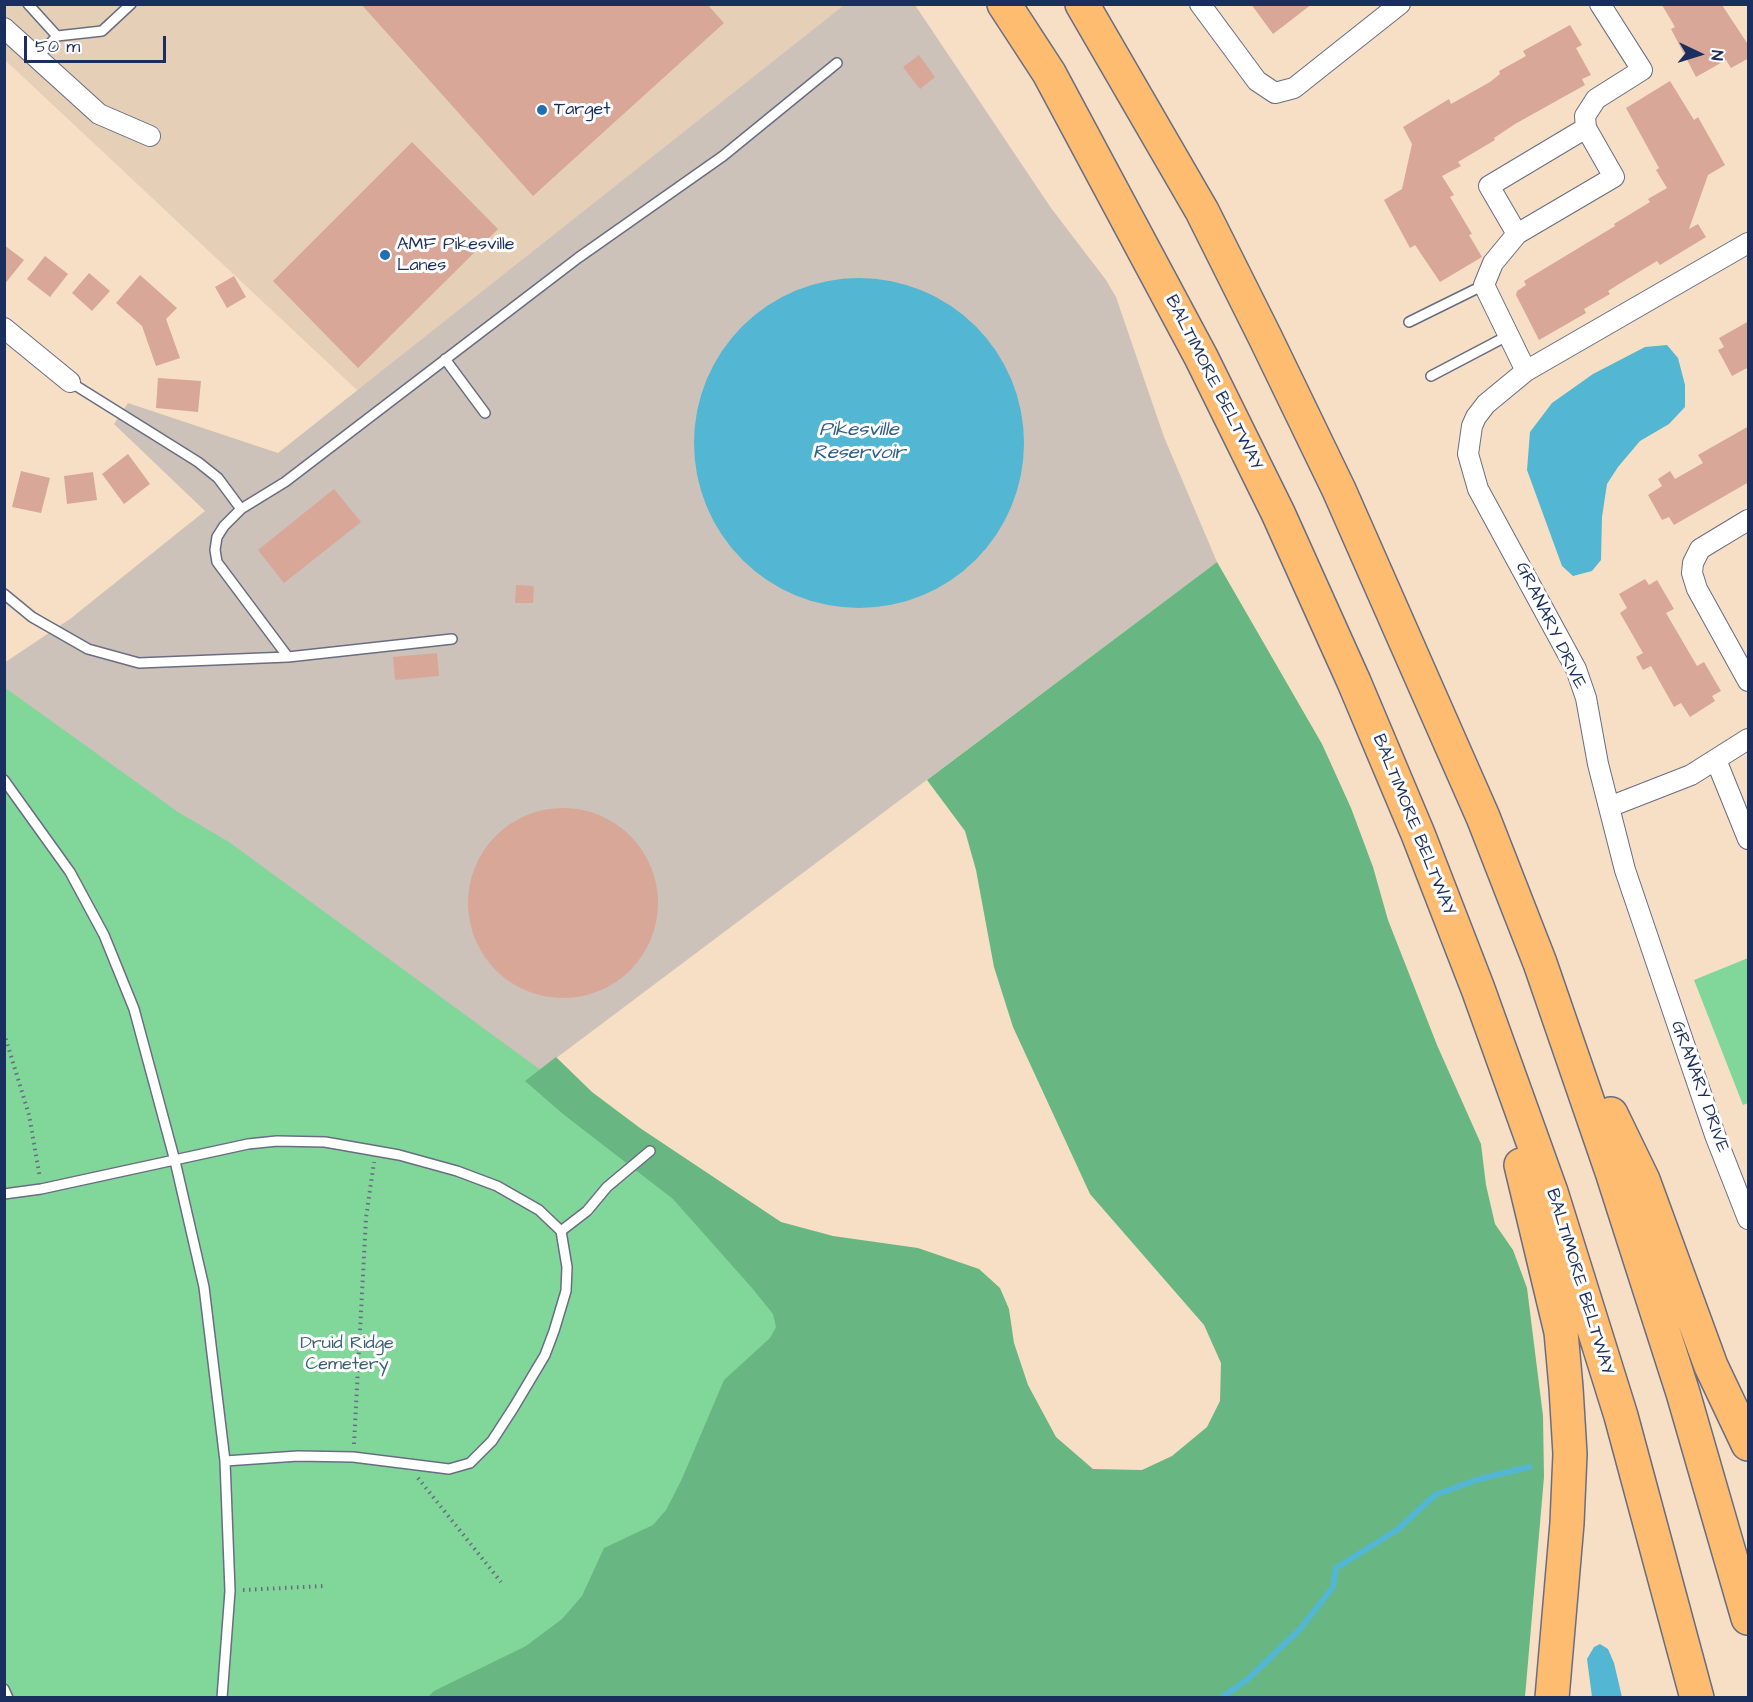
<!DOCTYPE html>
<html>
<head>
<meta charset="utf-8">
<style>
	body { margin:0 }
	#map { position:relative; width:1753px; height:1702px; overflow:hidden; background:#f6dfc5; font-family:"Architects Daughter",sans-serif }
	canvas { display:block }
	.frame { position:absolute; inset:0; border:6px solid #1b2f5e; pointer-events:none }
	.north { position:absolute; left:1669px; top:24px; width:60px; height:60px; -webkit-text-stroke:4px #fff; paint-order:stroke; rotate:94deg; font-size:16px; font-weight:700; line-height:24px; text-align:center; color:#1b2f5e }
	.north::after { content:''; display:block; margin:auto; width:21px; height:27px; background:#1b2f5e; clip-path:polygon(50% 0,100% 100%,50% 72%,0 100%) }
	.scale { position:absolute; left:24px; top:36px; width:142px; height:27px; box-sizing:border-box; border:3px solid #1b2f5e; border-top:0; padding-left:8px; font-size:18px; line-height:21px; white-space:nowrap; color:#1b2f5e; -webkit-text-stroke:4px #fff; paint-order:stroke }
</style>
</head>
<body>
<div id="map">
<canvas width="1753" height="1702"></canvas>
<div class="frame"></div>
<div class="north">N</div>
<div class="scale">50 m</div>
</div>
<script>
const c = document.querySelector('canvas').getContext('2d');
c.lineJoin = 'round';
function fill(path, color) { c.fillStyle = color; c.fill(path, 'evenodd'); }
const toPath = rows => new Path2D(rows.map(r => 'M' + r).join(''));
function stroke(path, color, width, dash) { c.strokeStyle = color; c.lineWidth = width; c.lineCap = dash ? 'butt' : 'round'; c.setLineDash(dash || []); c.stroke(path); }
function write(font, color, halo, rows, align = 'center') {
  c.font = font + ' "Architects Daughter",sans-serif'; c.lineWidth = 6; c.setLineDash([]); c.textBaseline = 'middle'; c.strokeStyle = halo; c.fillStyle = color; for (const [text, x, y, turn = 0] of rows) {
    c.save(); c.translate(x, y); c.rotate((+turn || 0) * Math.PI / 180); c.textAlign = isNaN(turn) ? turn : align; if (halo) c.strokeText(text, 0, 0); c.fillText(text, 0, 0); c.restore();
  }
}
fill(toPath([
	[4,5,844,5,358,391,5,60]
]), '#e6cfb7');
fill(toPath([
	[844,5,915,5,1051,208,1106,280,1116,297,1164,437,1217,562,515,1089,5,702,4,663,70,619,205,511,114,424,128,403,278,453]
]), '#ccc2b9');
fill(toPath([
	[4,687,178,812,229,842,650,1150,808,1329,701,1499,492,1697,5,1697],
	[1748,958,1748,1103,1743,1105,1694,980]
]), '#81d69a');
fill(toPath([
	[1217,562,1322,744,1351,808,1373,867,1388,920,1437,1045,1481,1144,1486,1185,1495,1224,1513,1250,1527,1288,1543,1416,1544,1477,1525,1697,427,1698,434,1691,526,1646,562,1619,582,1596,604,1548,653,1525,666,1510,681,1481,724,1380,770,1338,776,1327,773,1314,752,1288,673,1199,563,1114,525,1081,556,1057,592,1092,640,1128,781,1222,833,1236,918,1248,979,1269,1000,1288,1009,1309,1014,1343,1028,1385,1056,1437,1093,1469,1142,1470,1172,1456,1207,1427,1220,1401,1221,1363,1204,1325,1090,1194,1013,1027,994,967,976,870,965,831,927,780]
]), '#68b782');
fill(toPath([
	'694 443a165 165 0 1 1 330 0a165 165 0 1 1-330 0Z',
	[1667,345,1678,358,1685,385,1685,407,1669,424,1640,441,1618,467,1607,484,1602,517,1601,560,1592,571,1573,576,1562,566,1527,470,1530,432,1552,403,1593,374,1645,347],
	[1600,1644,1608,1649,1614,1663,1622,1697,1592,1697,1587,1659,1594,1647]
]), '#53b6d2');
stroke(toPath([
	[1221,1698,1248,1679,1300,1629,1333,1587,1336,1568,1397,1530,1435,1495,1476,1480,1529,1467]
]), '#53b6d2', 6);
fill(toPath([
	[361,4,707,4,724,23,533,196],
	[1251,4,1312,4,1273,34],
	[1662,5,1722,5,1749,46,1749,58,1731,68,1726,60,1696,77,1671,29,1675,27],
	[1570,25,1582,45,1576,48,1591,75,1582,79,1585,85,1515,124,1494,138,1495,140,1458,162,1461,166,1442,176,1454,195,1450,197,1472,234,1469,235,1482,257,1440,282,1415,245,1410,248,1384,200,1402,189,1412,144,1403,127,1449,99,1451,104,1490,82,1500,74,1499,71,1526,56,1523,51],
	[919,55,935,77,920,89,903,67],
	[1670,81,1694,120,1698,117,1725,165,1708,175,1689,229,1698,224,1706,237,1660,265,1657,261,1619,284,1608,291,1610,294,1584,309,1586,313,1539,340,1516,295,1517,291,1526,285,1524,281,1615,226,1614,224,1650,202,1648,199,1667,188,1656,170,1659,168,1626,108],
	[412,142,498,229,358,368,273,281],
	[4,245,24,260,4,285],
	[45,256,68,274,50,297,27,279],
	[89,273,110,291,92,311,72,293],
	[140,275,177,308,166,319,180,358,156,366,142,326,116,303],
	[234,276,246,297,227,308,215,287],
	[1749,321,1749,367,1732,376,1718,350,1724,347,1719,338],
	[158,378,201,381,198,412,156,408],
	[1749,426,1749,482,1674,525,1669,517,1662,520,1648,495,1662,486,1658,479,1670,471,1675,479,1703,463,1698,455],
	[128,454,150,484,124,504,102,474],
	[21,471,50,478,41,513,12,507],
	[93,472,97,500,67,504,64,476],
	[334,489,361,522,284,583,258,550],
	[1645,579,1649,585,1657,580,1674,609,1666,613,1697,666,1704,662,1721,691,1712,696,1715,701,1690,717,1681,703,1674,707,1651,666,1643,670,1636,657,1643,653,1620,613,1627,608,1619,594],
	[516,585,534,586,533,603,515,603],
	[437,653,439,676,395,680,393,657],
	'468 903a95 95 0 1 1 190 0a95 95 0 1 1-190 0Z'
]), '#d8a797');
const service = toPath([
	[28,4,57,36,102,31,131,4],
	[37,58,57,36],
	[1409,322,1484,285],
	[445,359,485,413],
	[1431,376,1509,335],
	[70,382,198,462,218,478,241,509,224,526,217,537,215,550,217,562,288,657],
	[241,509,285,482,578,258,723,156,837,63],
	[4,594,32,617,88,649,139,663,288,657,452,639],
	[4,780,70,872,104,935,134,1009,175,1161,204,1287,225,1461,230,1591,222,1698],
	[4,1194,41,1189,248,1144,277,1141,325,1142,399,1155,457,1171,497,1186,539,1210,561,1231,567,1267,566,1291,554,1331,545,1355,514,1407,492,1441,470,1463,449,1469,353,1457,298,1456,225,1461],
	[561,1231,587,1211,607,1187,650,1151],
	[4,1689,8,1698]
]);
const minor = toPath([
	[1200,4,1257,81,1275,93,1294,88,1400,4],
	[4,28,99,114,150,136],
	[1586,128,1585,116,1596,99,1642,70,1600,4],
	[1517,234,1614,177,1586,128,1489,186,1517,234,1493,263,1484,285,1526,371],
	[1748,243,1526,371,1486,404,1476,417,1472,426,1468,454,1478,489,1576,669,1586,698,1598,764,1625,870,1715,1135,1748,1219],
	[4,328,70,382],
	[1748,520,1700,549,1693,563,1692,573,1697,589,1748,681],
	[1716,760,1748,839],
	[1609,807,1691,775,1748,739]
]);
const motorway = toPath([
	[1004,4,1049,73,1201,357,1278,513,1354,682,1418,834,1478,989,1551,1192,1621,1416,1697,1698],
	[1082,4,1202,211,1265,337,1339,490,1483,817,1540,963,1612,1172,1683,1393,1748,1618],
	[1611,1114,1643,1180,1711,1366,1748,1444],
	[1521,1165,1561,1332,1566,1388,1570,1454,1567,1523,1552,1698]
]);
stroke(service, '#686d82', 12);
stroke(minor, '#686d82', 22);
stroke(motorway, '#686d82', 36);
stroke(toPath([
	[4,1033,29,1115,40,1178],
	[354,1444,366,1218,374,1162],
	[418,1478,501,1582],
	[243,1590,324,1586]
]), '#686d82', 4, [1.5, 4.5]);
stroke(service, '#fff', 9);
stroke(minor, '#fff', 20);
stroke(motorway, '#fdbc70', 33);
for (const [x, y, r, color] of [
	[542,110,6,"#1f6fb2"],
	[385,255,6,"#1f6fb2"]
]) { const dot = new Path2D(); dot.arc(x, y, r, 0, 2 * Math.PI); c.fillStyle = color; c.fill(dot); stroke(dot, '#fff', 2); }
write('18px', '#1b2f5e', '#fff', [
	["Target",554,110],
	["AMF Pikesville",397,245],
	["Lanes",397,266]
], 'left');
write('18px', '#1b2f5e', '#fff', [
	["BALTIMORE BELTWAY",1213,383,63],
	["GRANARY DRIVE",1550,626,64],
	["BALTIMORE BELTWAY",1413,825,68],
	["GRANARY DRIVE",1699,1087,70],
	["BALTIMORE BELTWAY",1579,1282,73]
]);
write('18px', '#3a6170', '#fff', [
	["Druid Ridge",347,1344],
	["Cemetery",347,1365]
]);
write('italic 20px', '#2f5e87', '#fff', [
	["Pikesville",859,431],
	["Reservoir",859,454]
]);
</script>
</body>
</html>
